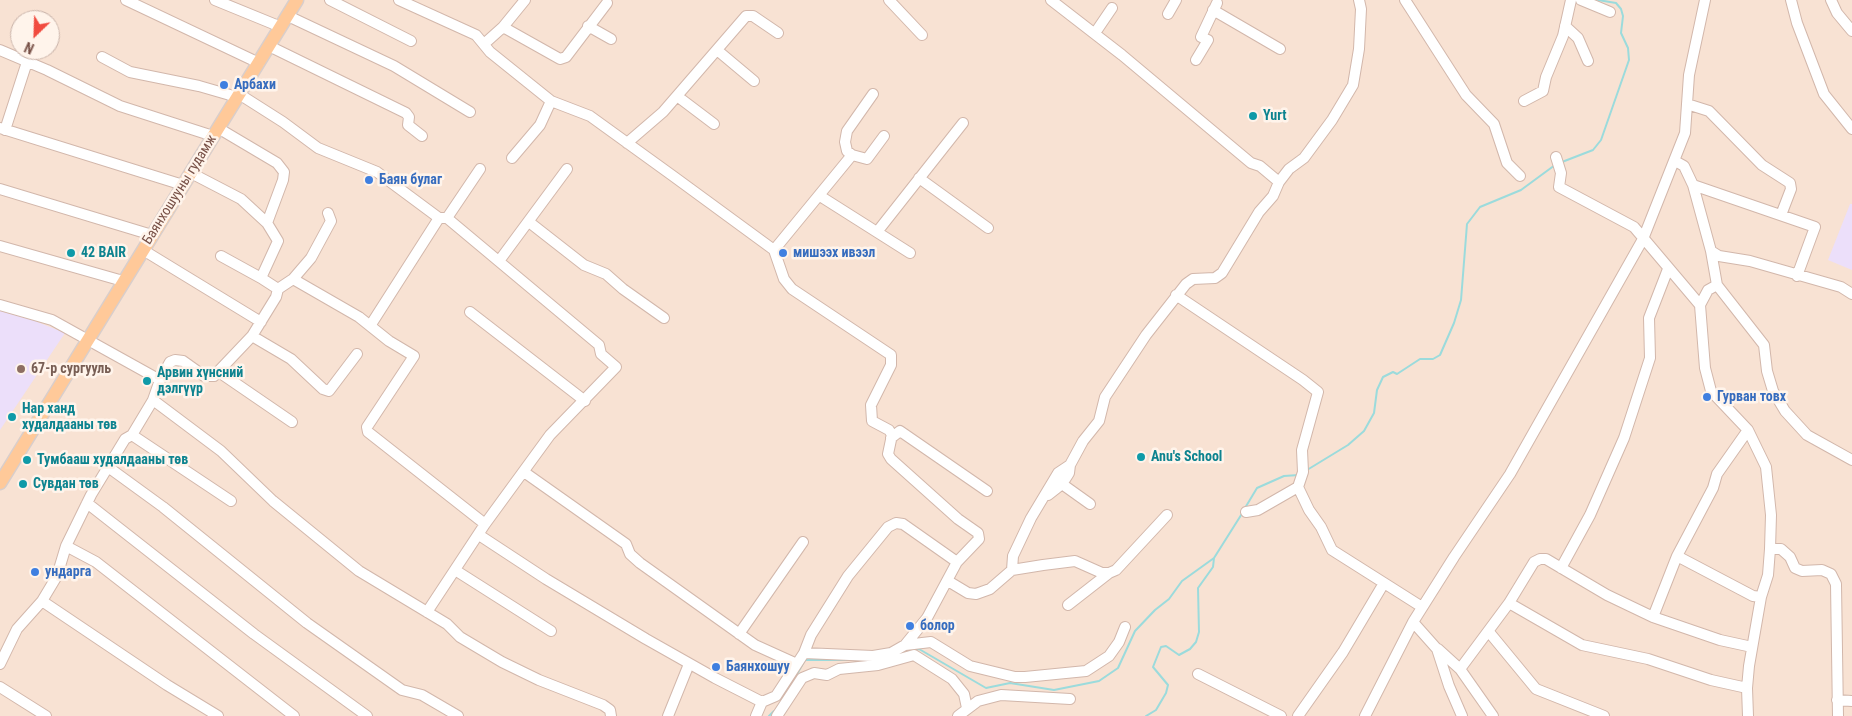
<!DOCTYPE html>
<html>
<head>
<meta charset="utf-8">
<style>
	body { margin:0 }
	#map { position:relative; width:1852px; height:716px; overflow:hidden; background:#feefe3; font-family:"Roboto Condensed",sans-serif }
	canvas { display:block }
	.north { position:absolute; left:10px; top:10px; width:50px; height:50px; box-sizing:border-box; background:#fff4eb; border:1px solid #c9b3a9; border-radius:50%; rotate:204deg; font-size:14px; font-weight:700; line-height:20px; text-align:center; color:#785147 }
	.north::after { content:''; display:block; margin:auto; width:18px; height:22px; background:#f14b3f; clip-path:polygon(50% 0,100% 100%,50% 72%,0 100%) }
</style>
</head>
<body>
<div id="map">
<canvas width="1852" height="716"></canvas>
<div class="north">N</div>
</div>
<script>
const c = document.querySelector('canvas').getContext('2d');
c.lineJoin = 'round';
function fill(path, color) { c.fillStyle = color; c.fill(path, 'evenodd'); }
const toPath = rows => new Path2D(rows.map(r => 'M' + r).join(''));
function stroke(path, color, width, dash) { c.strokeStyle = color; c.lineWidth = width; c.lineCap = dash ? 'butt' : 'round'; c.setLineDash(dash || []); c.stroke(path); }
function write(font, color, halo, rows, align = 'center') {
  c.font = font + ' "Roboto Condensed",sans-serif'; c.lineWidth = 5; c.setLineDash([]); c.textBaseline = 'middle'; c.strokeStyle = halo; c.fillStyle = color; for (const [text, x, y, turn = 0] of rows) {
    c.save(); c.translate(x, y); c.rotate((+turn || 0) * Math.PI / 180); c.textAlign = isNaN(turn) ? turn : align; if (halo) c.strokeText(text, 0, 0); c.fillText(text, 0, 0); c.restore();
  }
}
fill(toPath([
	[0,0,1852,0,1852,716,0,716],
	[20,20,50,20,50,50,20,50]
]), '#f8e2d3');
fill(toPath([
	[1850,204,1852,204,1852,270,1828,260],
	[0,311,30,319,65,333,0,430]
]), '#ecdffa');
stroke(toPath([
	[1562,162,1593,150,1601,140,1629,60,1628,48,1621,33,1623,16,1621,9,1616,3,1598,0],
	[1307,470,1348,445,1364,431,1374,413,1377,390,1383,377,1393,372,1397,374,1420,359,1433,359,1440,355,1454,323,1461,300,1467,224,1480,207,1521,190,1555,165],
	[1245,508,1257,488,1284,476,1299,475],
	[905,650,919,649,986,688,1010,683,1054,690,1099,681,1118,668,1135,631,1155,610,1169,599,1182,581,1214,558,1243,512],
	[784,697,805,660,855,660],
	[769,716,774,711],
	[1146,716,1156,710,1166,693,1168,685,1153,667,1161,647,1166,646,1179,655,1190,649,1196,642,1199,632,1198,588,1213,567,1214,558]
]), '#9bdbdc', 2);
const minor = toPath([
	[126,0,259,63],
	[215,0,281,27],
	[330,0,411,41],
	[399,0,476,35,490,52,551,101,590,116,673,176,774,250,784,279,792,289,891,355,891,365,871,405,872,421,889,430,892,435,888,454,891,459,958,519,978,533,979,539,957,562,927,618,905,645,891,653,873,656,804,653],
	[889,0,922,35],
	[1405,0,1466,95,1494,124,1507,163,1520,176],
	[1581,0,1610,12],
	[1791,0,1797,23,1824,94,1852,129],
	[1831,0,1837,13,1852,31],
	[1213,10,1280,49],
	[1168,14,1176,0],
	[288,16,394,66,470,112],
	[588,26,611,39],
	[1565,26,1578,38,1588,61],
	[503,27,560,59,566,57,607,3],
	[1095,33,1112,8],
	[484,44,503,27,525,0],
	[269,46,406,113,409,117,408,125,422,136],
	[0,50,47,70,120,106,213,136],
	[717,50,754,81],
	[102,57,130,72,199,86,237,97],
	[1196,60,1208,40,1201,37,1217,3],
	[239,94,283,122,318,148,377,172,439,218,447,218,599,345,601,354,616,367,550,435,485,524,427,612],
	[677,96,714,124],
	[1524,101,1543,91,1546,77,1563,36,1571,0],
	[1687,104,1709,111,1762,165,1790,183,1791,189,1781,215],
	[0,128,183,185],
	[5,130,27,62],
	[627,143,663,112,746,16,753,16,778,33],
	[852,155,867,159,884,136],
	[1556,157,1561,173,1559,187,1634,227,1700,305,1705,368,1711,391,1748,430,1766,467,1771,515,1770,549,1768,575,1761,597,1749,666,1747,688,1748,716],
	[512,158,540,125,551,101],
	[1675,161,1684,166,1693,185,1711,251,1719,256,1750,261,1841,287,1852,294],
	[191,173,241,199,267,223],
	[919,178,988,228],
	[1279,182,1289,169,1304,158,1332,120,1353,85,1359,49,1361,9,1359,0],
	[1693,185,1815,227,1797,276],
	[0,189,152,235],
	[820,196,910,253],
	[447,218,480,169],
	[529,222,584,265,606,274,623,289,664,318],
	[877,232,963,123],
	[0,246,123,281],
	[143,250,261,322],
	[774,250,852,155,847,151,845,142,847,131,873,94],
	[221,256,261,278],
	[499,261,567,169],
	[293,279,359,317,389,341,414,356,367,427,368,432,485,524],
	[1717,285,1764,345,1767,371,1773,391,1785,411,1807,435,1852,460],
	[278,289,293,279,311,258,331,221,328,213],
	[1176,295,1303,380,1318,392,1302,450,1303,472,1298,487,1309,510,1321,527,1332,550,1422,607],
	[0,305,52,320,160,380,153,400,132,435,125,439,91,495,66,546,57,576,42,601,17,629,0,664],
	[1700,305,1708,290,1717,285,1711,251],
	[470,312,585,401],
	[370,326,439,218],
	[252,336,291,359,323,389,329,391,357,354],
	[219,372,292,422],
	[160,380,170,362,175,360,183,361,204,376,214,376,252,336,276,297,278,289,261,278,278,241,267,223,283,180,284,172,277,163,218,128],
	[153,400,221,451,273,501,359,571,447,624,460,637,502,662,539,680,603,705,610,710,611,716],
	[132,435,231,501],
	[891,438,900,431,987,491],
	[108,467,163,507,307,623,402,690,422,695,458,716],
	[524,472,626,544,630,554,640,563,755,645,797,664],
	[1062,484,1090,504],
	[1048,495,1062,484,1069,473,1070,465],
	[87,503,254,634,367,716],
	[1246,512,1258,510,1298,487],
	[479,535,546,579,646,639,715,678,762,702,776,696,804,653,811,635,848,576,888,527,896,523,903,524,957,562],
	[66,546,96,562,294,716],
	[1770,549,1781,549,1790,557,1795,568,1802,571,1822,570,1831,574,1836,584,1838,716],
	[1677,556,1753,596,1761,597],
	[1561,568,1590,515,1624,438,1650,358,1649,318,1668,269],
	[455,570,551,631],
	[1012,570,1013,556,1031,518,1058,473,1070,465,1083,441,1099,421,1105,397,1146,335,1186,284,1193,279,1215,278,1222,273,1259,212,1273,196,1279,182,1260,166,1251,163,1122,55,1051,0],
	[948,581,968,593,976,594,990,589,1012,570,1043,565,1075,561,1102,573,1109,573,1116,570,1167,515],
	[42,601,167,685,218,716],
	[1509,603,1582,645,1648,659,1711,680,1747,688],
	[1068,605,1109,573],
	[1653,617,1677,556,1713,488,1717,474,1748,430],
	[1413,622,1437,649,1449,686,1462,716],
	[1489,632,1536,689,1604,716],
	[739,634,803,542],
	[905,645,931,642,970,666,1015,677,1025,677,1086,671,1109,656,1119,642,1125,627],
	[1438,649,1460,669,1493,716],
	[1460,669,1509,603,1534,562,1540,559,1546,559,1607,595,1653,617,1720,640,1752,647],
	[1198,674,1281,716],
	[0,687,46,716],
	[1837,700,1852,701],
	[668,716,689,664],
	[756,716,762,702],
	[777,716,802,678,814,673,827,675,839,669,878,665,914,655,952,679,964,694,967,708],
	[958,716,978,701,1001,695,1070,699],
	[1298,716,1343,652,1384,583],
	[1365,716,1413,622,1454,557,1510,474,1643,239,1685,133,1689,75,1705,0]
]);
const major = toPath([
	[0,483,297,0]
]);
stroke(minor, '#d2b7ab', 12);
stroke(major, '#d9cecb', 15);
stroke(minor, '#fff', 10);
stroke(major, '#ffc999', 12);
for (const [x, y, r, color] of [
	[224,85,5,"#3f7fe0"],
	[1253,116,5,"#0f9aa8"],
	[369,180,5,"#3f7fe0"],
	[71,253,5,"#0f9aa8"],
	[783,253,5,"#3f7fe0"],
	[21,369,5,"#8d6e63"],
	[147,381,5,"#0f9aa8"],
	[1707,397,5,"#3f7fe0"],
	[12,417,5,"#0f9aa8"],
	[1141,457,5,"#0f9aa8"],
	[27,460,5,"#0f9aa8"],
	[23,484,5,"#0f9aa8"],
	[35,572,5,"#3f7fe0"],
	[910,626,5,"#3f7fe0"],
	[716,667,5,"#3f7fe0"]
]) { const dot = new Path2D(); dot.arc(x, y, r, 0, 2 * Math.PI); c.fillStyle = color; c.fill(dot); stroke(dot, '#fff4eb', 2); }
write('bold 14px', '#366cbe', '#fff4eb', [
	["Арбахи",234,85],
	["Баян булаг",379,180],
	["мишээх ивээл",793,253],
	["Гурван товх",1717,397],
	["ундарга",45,572],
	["болор",920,626],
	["Баянхошуу",726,667]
], 'left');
write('bold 14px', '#0d838f', '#fff4eb', [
	["Yurt",1263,116],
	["42 BAIR",81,253],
	["Арвин хүнсний",157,373],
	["дэлгүүр",157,389],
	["Нар ханд",22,409],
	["худалдааны төв",22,425],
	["Anu's School",1151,457],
	["Тумбааш худалдааны төв",37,460],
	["Сувдан төв",33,484]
], 'left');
write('14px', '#785147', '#fff4eb', [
	["Баянхошууны гудамж",180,190,-58]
]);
write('bold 14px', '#785e54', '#fff4eb', [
	["67-р сургууль",31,369]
], 'left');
</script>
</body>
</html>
